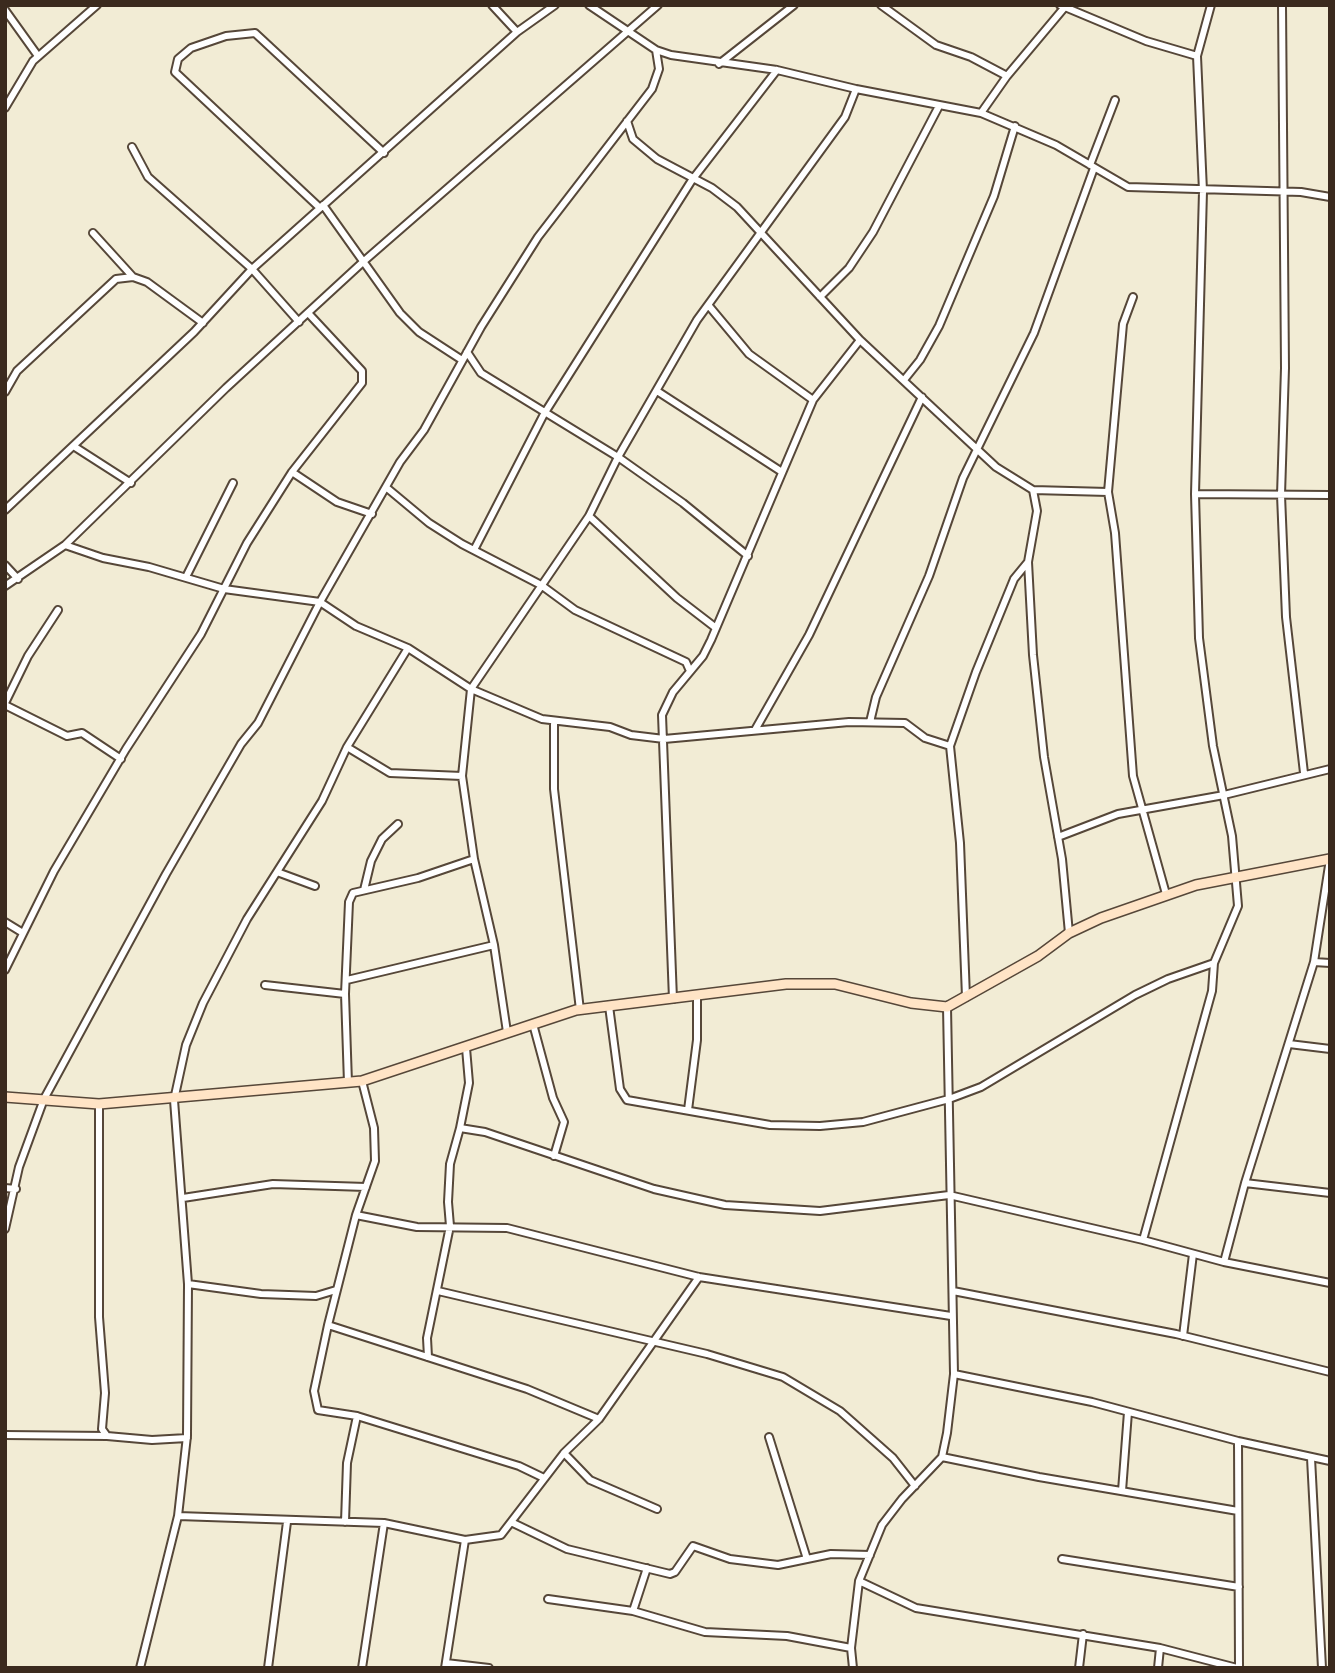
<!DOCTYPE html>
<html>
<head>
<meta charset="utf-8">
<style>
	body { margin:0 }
	#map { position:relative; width:1335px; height:1673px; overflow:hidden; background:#f2ecd5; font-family:"IM FELL English",serif }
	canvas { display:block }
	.frame { position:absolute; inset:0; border:7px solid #3b2a1e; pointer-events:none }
</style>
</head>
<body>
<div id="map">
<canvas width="1335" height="1673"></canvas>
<div class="frame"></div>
</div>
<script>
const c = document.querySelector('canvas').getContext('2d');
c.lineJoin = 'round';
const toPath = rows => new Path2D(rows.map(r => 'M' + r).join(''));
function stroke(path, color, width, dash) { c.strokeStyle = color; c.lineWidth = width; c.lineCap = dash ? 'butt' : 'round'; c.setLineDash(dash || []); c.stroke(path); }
const street = toPath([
	[492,5,517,32],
	[589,5,656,50,671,55,777,70,856,89,981,113,1056,145,1128,187,1301,192,1330,197],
	[881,5,936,45,971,57,1007,76],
	[1060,5,1146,41,1197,56],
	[1211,5,1197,56,1203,191,1195,494,1330,495],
	[1282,5,1285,368,1281,495,1286,617,1304,773],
	[5,10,38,56],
	[719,64,794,5],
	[5,108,33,61,97,5],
	[981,113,1007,76,1064,8],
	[627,121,633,139,657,159,712,188,737,207,860,340,996,467,1033,490,1037,511,1028,562,1033,655,1044,757,1062,859,1069,933],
	[132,147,148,177,252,269,299,322],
	[1090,165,1115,100],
	[323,205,400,313,419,332,462,360],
	[320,208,175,72,178,59,191,48,226,36,255,33,384,153],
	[93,233,133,277],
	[820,297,849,268,873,232,939,106],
	[1133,297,1123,324,1108,492,1115,533,1133,776,1166,894],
	[709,306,749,354,813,400],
	[467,352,481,373,618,457,683,503,748,556],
	[904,380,920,360,939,326,994,196,1015,126],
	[657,391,782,472],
	[5,392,17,371,116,279,133,277,147,282,203,323],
	[75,447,131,483],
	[292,472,337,502,372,514],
	[387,488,429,523,462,544,541,585,575,610,686,662,690,671],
	[1033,490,1108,492],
	[5,510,194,332,252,269,517,32,555,5],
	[589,516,677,598,716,628],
	[65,545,103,558,149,567,224,589,320,602,356,626,408,648,471,689,542,719,610,727,631,735,664,739,849,722,905,723,925,738,950,746],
	[474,550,544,414,692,180,777,70],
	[5,565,18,579],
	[186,577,233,483],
	[5,586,65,545,226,388,364,261,658,5],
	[5,703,28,656,58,610],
	[5,705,67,736,82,733,121,759],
	[554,722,554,789,580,1010],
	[870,722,876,697,929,576,963,478,1034,333,1094,168],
	[755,730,809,635,922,397],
	[347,747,390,773,462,776],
	[1058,837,1118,814,1224,795,1330,769],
	[277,872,315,886],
	[364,890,371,861,382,839,398,824],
	[5,922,23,933],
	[1314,962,1330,963],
	[5,970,54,871,126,749,201,634,247,543,292,472,362,383,362,371,309,314],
	[347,980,494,945],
	[265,985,345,994],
	[966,997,960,843,950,746,976,672,1014,579,1028,562],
	[673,999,662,715,673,692,703,656,711,640,813,400,860,340],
	[609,1006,620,1089,627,1100,770,1125,820,1126,863,1122,949,1099,981,1087,1135,995,1168,979,1214,963,1238,906,1232,836,1213,746,1199,638,1195,494],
	[533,1024,553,1098,564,1122,554,1156],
	[507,1032,494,945,474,859,462,776,471,689,589,516,618,457,697,320,845,117,856,89],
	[1289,1044,1330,1049],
	[466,1048,469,1083,460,1128,485,1132,654,1189,725,1205,820,1211,949,1195,1143,1240,1224,1262,1330,1283],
	[362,1081,374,1128,375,1161,356,1215,328,1325,527,1389,599,1419],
	[348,1083,345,994,349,902,353,893,418,878,474,859],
	[99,1104,99,1317,105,1393,102,1429,107,1436,152,1440,187,1438],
	[688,1110,697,1040,697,996],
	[1245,1183,1330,1193],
	[5,1188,16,1189],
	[183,1198,273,1184,366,1187],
	[356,1215,417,1227,507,1228,699,1277,951,1316],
	[5,1229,19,1167,44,1099,166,874,241,744,258,723,320,602,400,462,424,430,481,327,538,237,652,89,659,69,656,50],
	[1143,1240,1212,991,1214,963],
	[1224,1262,1245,1183,1314,962,1330,859],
	[188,1284,261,1294,316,1296,336,1290],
	[438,1291,707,1354,783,1377,840,1411,893,1458,915,1486],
	[953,1291,1176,1334,1330,1372],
	[328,1325,314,1391,318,1410,357,1416,519,1466,544,1478],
	[1183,1336,1193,1254],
	[428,1357,427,1338,450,1226,448,1202,450,1164,460,1128],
	[954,1374,1092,1402,1238,1441,1330,1461],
	[5,1435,107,1436],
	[769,1437,807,1559],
	[1238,1441,1239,1668],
	[564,1453,590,1480,657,1509],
	[942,1457,1039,1477,1238,1511],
	[1311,1458,1322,1668],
	[1122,1491,1128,1412],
	[178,1516,384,1523,465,1540,501,1535,564,1453,599,1419,699,1277],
	[345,1522,347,1463,357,1416],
	[513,1523,567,1549,670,1574,675,1572,693,1546,730,1559,778,1565,831,1554,870,1555],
	[1062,1559,1239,1587],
	[647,1568,633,1611,705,1632,787,1636,851,1648],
	[859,1581,916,1608,1160,1648,1237,1668],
	[548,1599,633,1611],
	[446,1663,489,1668],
	[140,1668,178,1516,187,1436,188,1284,174,1100,186,1045,203,1003,247,919,322,801,347,747,408,648],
	[268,1668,287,1522],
	[362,1668,384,1523],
	[445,1668,465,1540],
	[853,1668,851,1648,859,1581,882,1525,902,1499,942,1457,947,1433,954,1374,947,1007],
	[1079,1668,1083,1634],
	[1158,1668,1160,1648]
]);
const secondary = toPath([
	[5,1097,99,1104,362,1081,576,1010,786,984,835,984,911,1003,947,1007,1038,956,1069,933,1101,918,1196,885,1330,859]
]);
stroke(street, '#564739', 10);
stroke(secondary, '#564739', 12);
stroke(street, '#fff', 6);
stroke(secondary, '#ffe4c6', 9);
</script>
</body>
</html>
